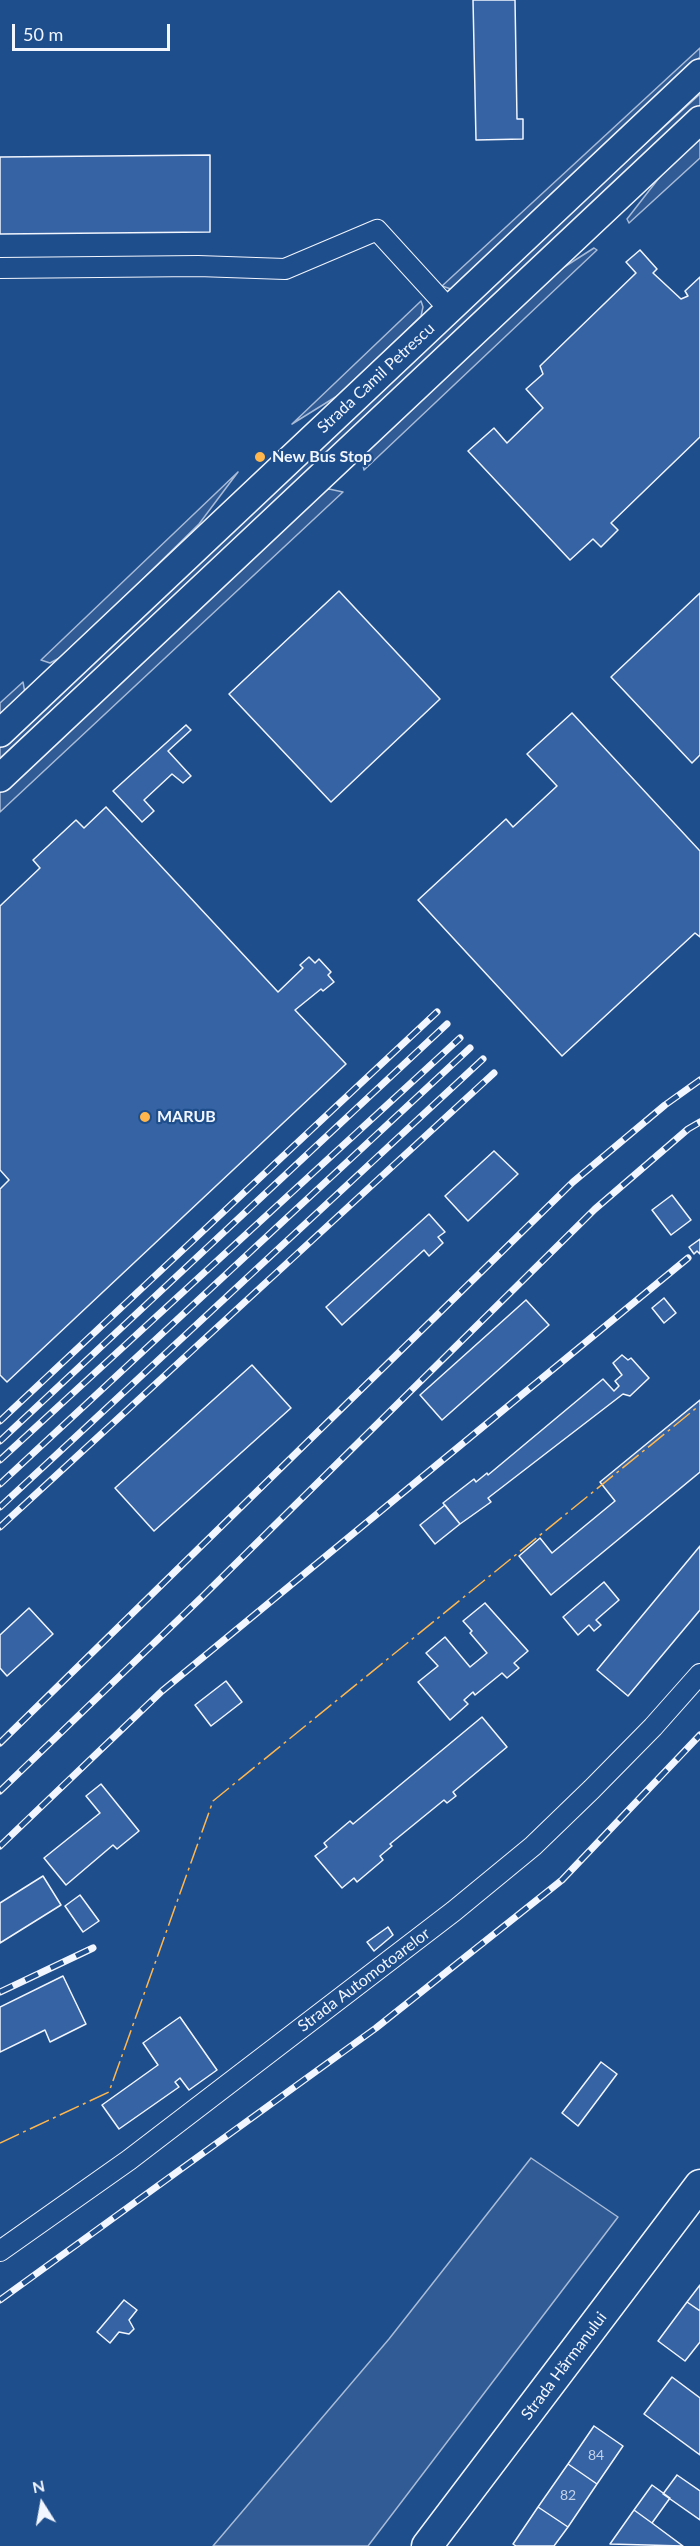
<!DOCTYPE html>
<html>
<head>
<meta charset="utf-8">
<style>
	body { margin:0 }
	#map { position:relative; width:700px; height:2546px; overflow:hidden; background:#1f4e8c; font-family:Lato,sans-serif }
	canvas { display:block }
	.north { position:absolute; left:12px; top:2474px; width:60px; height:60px; -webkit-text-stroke:4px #1f4e8c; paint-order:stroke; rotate:349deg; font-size:16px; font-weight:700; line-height:24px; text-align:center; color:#f2f6ff }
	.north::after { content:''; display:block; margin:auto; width:21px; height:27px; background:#f2f6ff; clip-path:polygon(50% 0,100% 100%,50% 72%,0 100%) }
	.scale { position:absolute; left:12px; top:24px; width:158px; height:27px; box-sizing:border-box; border:3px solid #f2f6ff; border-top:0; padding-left:8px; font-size:18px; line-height:21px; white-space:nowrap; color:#f2f6ff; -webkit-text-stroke:4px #1f4e8c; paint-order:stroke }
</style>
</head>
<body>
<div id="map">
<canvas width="700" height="2546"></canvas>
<div class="north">N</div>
<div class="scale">50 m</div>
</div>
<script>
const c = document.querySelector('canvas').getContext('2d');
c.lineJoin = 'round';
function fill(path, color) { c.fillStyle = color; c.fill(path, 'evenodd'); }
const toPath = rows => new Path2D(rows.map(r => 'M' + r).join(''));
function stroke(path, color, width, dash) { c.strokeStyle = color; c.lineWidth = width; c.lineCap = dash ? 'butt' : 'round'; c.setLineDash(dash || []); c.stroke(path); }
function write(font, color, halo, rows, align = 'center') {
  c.font = font + ' Lato,sans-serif'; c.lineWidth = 4.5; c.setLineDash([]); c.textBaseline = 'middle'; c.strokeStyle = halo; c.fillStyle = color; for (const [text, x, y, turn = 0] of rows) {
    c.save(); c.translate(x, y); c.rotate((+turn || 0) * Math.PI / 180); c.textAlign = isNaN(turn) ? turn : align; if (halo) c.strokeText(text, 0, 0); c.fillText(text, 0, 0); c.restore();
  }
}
const green = toPath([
	[700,48,700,57,457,285,451,289,442,286,700,48],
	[700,94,700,107,0,758,0,744,492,284,700,94],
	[700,133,700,158,629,223,627,219,680,151,700,133],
	[594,248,597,250,364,470,362,460,364,446,525,292,594,248],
	[421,301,423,307,421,316,342,393,292,424,421,301],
	[238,472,199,524,65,655,50,663,41,660,238,472],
	[329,489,343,492,0,812,0,788,316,493,329,489],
	[23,682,25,693,0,719,0,703,23,682],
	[531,2158,618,2217,368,2546,213,2546,389,2339,531,2158]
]);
fill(green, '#305b95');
stroke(green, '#a8bbd7', 1.5);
const building = toPath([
	[473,0,515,0,517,119,523,119,523,139,476,140,473,0],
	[210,155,210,232,0,234,0,157,210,155],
	[640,250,657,269,653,273,681,299,688,296,685,291,700,277,700,437,611,523,618,530,601,547,593,539,570,560,468,451,494,428,507,443,543,408,526,389,543,374,540,366,636,273,626,262,640,250],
	[339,591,440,699,331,802,229,694,339,591],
	[700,593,700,755,692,763,611,677,700,593],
	[572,713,700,851,700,937,695,933,562,1056,418,900,506,819,513,827,557,786,527,754,572,713],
	[186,725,191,730,168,751,191,776,183,783,172,774,144,800,154,811,142,822,113,791,186,725],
	[106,807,278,992,303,968,300,965,309,957,315,963,319,959,331,972,328,975,334,982,323,991,321,989,295,1010,346,1064,7,1382,0,1375,0,1189,9,1180,0,1170,0,906,40,868,33,860,76,820,84,828,106,807],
	[494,1151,518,1174,468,1221,445,1196,494,1151],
	[672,1195,691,1220,671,1235,652,1210,672,1195],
	[429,1214,445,1232,438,1237,443,1243,429,1256,424,1250,342,1325,326,1307,429,1214],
	[700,1239,700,1254,697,1251,694,1254,689,1247,700,1239],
	[664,1298,676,1313,664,1323,652,1308,664,1298],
	[526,1300,549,1325,442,1420,420,1395,526,1300],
	[622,1355,628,1360,631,1358,649,1378,630,1396,623,1394,488,1498,491,1502,460,1524,443,1503,474,1479,476,1482,487,1473,488,1475,603,1379,614,1391,619,1386,615,1381,622,1375,613,1363,622,1355],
	[252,1365,291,1408,154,1531,115,1488,252,1365],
	[700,1400,700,1472,551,1595,519,1556,540,1538,552,1553,615,1501,600,1482,700,1400],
	[445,1505,460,1524,435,1544,420,1525,445,1505],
	[700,1546,700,1610,628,1696,597,1670,700,1546],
	[604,1582,619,1600,596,1620,601,1625,594,1631,589,1625,578,1635,563,1617,604,1582],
	[485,1603,528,1651,514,1663,519,1668,507,1678,502,1673,475,1695,473,1692,464,1700,468,1704,450,1720,418,1682,438,1666,426,1653,445,1637,470,1667,487,1653,470,1633,472,1631,463,1621,485,1603],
	[29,1608,53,1634,7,1676,0,1668,0,1635,29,1608],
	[226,1681,242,1702,211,1726,195,1705,226,1681],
	[482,1717,507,1747,453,1792,456,1796,447,1803,444,1800,390,1844,392,1846,380,1856,383,1860,357,1882,354,1878,342,1888,315,1856,327,1847,324,1843,350,1821,353,1824,482,1717],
	[101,1784,139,1831,117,1849,113,1845,66,1885,44,1858,100,1813,86,1796,101,1784],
	[43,1876,61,1905,0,1943,0,1903,43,1876],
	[80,1895,99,1921,83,1932,65,1906,80,1895],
	[388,1927,393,1935,374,1951,367,1942,388,1927],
	[63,1976,86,2024,50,2042,45,2030,0,2052,0,2007,63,1976],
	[180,2017,217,2070,189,2090,180,2078,175,2082,179,2087,119,2129,102,2105,158,2065,143,2043,180,2017],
	[601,2062,617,2074,578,2126,562,2113,601,2062],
	[700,2285,700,2311,687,2302,700,2285],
	[124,2300,137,2310,129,2320,134,2329,129,2334,119,2332,110,2343,97,2332,124,2300],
	[687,2302,700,2311,700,2342,685,2361,658,2341,687,2302],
	[672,2377,700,2398,700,2455,644,2414,672,2377],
	[594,2426,623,2446,597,2484,568,2464,594,2426],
	[568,2464,597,2484,568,2527,538,2507,568,2464],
	[677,2475,700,2491,700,2520,663,2494,677,2475],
	[652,2485,670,2498,652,2523,634,2510,652,2485],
	[538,2507,568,2527,554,2546,516,2546,513,2544,538,2507],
	[634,2510,652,2523,683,2546,610,2544,634,2510]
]);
fill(building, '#3563a3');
stroke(building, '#f2f6ff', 1.5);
const street = toPath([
	[0,268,198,266,285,269,377,230,449,309],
	[0,2251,129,2160,454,1911,533,1846,592,1789,653,1727,700,1674]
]);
const secondary = toPath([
	[0,733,700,73],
	[0,778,700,120]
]);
const primary = toPath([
	[427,2546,700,2185]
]);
stroke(street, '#f2f6ff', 22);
stroke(secondary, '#f2f6ff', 30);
stroke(primary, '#f2f6ff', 33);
stroke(street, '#1f4e8c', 20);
stroke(secondary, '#1f4e8c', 27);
stroke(primary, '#1f4e8c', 30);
const rail = toPath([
	[0,1421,437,1012],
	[0,1441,447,1024],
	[0,1460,460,1038],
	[0,1484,470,1048],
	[0,1507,483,1059],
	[0,1527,494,1073],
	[0,1743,573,1182,665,1105,700,1080],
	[0,1791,203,1596,595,1209,688,1129,700,1122],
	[0,1846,162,1691,688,1258],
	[0,1992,93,1948],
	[0,2300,376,2028,562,1880,700,1735]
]);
stroke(rail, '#f2f6ff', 7);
stroke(rail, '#1f4e8c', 4.5, [14]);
stroke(toPath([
	[0,2143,109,2092,213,1801,700,1405]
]), '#ffb74d', 1.5, [21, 4.5, 3, 4.5]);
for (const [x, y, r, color] of [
	[260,457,6,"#ffb74d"],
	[145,1117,6,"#ffb74d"]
]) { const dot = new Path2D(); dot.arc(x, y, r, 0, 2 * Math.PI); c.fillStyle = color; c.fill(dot); stroke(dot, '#1f4e8c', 2); }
write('14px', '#c3d1e8', null, [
	["84",596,2455],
	["82",568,2495]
]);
write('16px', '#f2f6ff', '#1f4e8c', [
	["Strada Camil Petrescu",376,378,-43],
	["Strada Automotoarelor",364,1980,-37],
	["Strada Hărmanului",564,2366,-53]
]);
write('bold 16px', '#f2f6ff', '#1f4e8c', [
	["New Bus Stop",272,457],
	["MARUB",157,1117]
], 'left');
</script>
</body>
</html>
